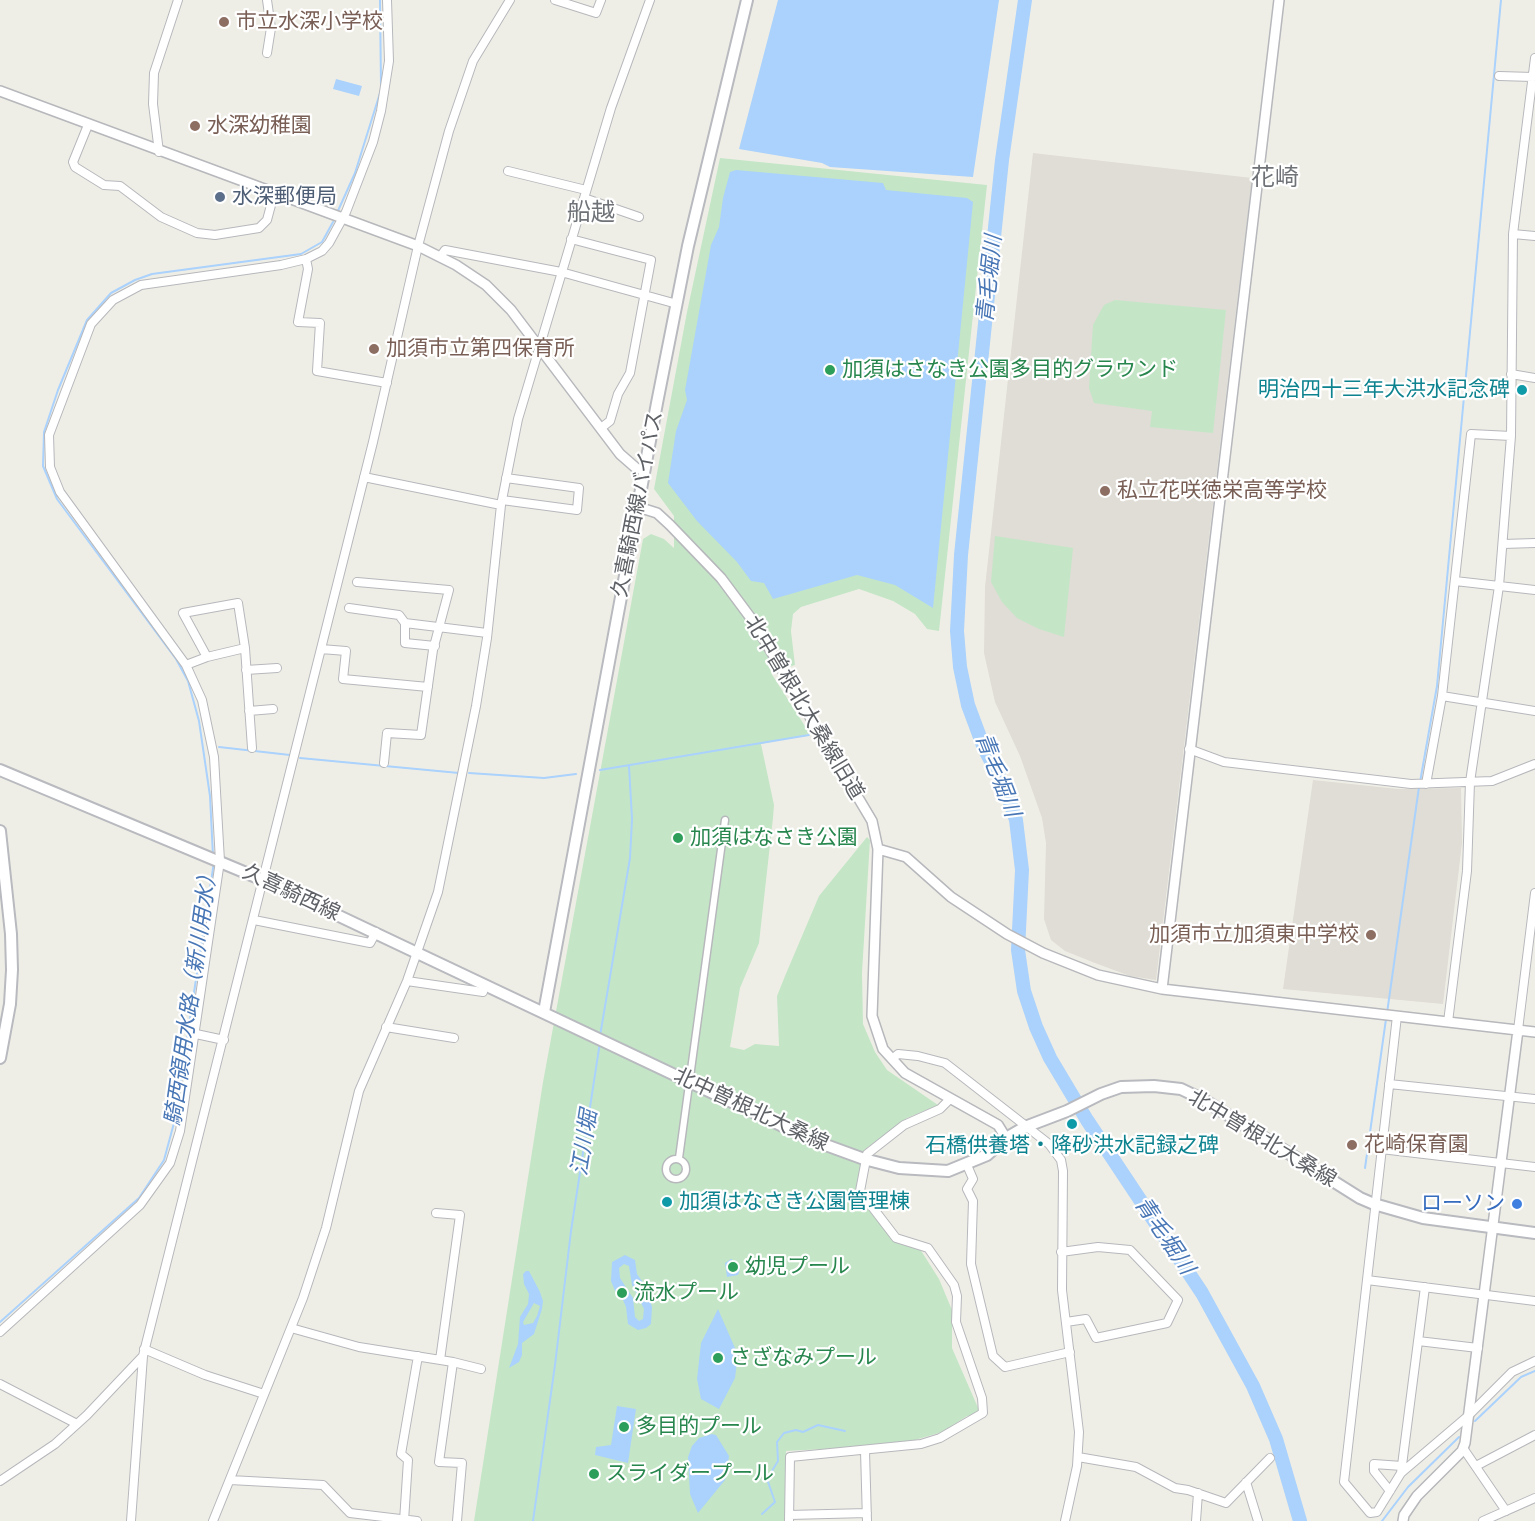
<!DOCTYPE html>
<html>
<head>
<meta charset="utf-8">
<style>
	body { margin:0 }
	canvas { display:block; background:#efeee6 }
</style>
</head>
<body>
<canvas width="1535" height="1521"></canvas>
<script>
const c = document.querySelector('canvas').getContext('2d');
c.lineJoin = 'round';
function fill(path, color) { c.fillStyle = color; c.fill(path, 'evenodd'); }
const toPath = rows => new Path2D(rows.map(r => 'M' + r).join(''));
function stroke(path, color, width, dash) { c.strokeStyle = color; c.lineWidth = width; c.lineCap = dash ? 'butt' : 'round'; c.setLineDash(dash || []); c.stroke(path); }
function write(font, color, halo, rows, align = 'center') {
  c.font = font + ' "Open Sans","Noto Sans JP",sans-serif'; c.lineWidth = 4.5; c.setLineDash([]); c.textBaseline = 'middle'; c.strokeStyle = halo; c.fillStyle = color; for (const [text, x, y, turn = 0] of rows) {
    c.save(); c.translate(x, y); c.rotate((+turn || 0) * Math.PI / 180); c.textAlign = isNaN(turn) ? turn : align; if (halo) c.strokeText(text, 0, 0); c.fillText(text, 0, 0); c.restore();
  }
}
fill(toPath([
	[1033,153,1252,178,1156,980,1130,976,1095,963,1065,951,1051,940,1044,919,1046,843,1042,818,1020,756,995,702,984,653,985,587],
	[1313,780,1398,789,1461,788,1462,843,1443,1004,1283,989]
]), '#dfddd5');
fill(toPath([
	[720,158,987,185,939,631,927,629,915,614,893,601,859,589,801,607,793,614,791,631,795,665,771,673,810,734,761,744,774,805,773,818,759,943,740,988,730,1047,744,1050,755,1044,779,1046,777,996,785,976,819,896,867,837,870,840,862,973,863,1024,875,1052,887,1070,938,1105,907,1118,864,1150,857,1192,894,1240,920,1249,939,1279,952,1310,952,1348,979,1410,976,1415,967,1416,942,1432,898,1445,786,1451,785,1521,474,1521,543,1082,643,539,651,534,664,539,674,548,674,516,654,489,687,312],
	[1115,300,1226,310,1213,433,1150,427,1152,411,1094,403,1089,388,1093,325,1104,305],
	[995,536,1073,548,1064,637,1039,629,1017,618,1002,602,991,582]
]), '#c4e6c7');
fill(toPath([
	[778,0,999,0,973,177,830,167,822,163,739,149],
	[336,79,362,86,359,96,333,89],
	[736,170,883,183,886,190,967,198,973,202,933,608,895,585,857,575,773,599,764,583,751,581,737,562,697,521,668,483,676,431,687,400,685,390,711,245,719,227,723,198,730,172],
	[625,1255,635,1260,637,1274,646,1287,652,1307,651,1324,646,1328,638,1330,628,1324,626,1307,623,1300,618,1298,611,1281,612,1262],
	[624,1264,629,1266,632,1285,644,1309,643,1319,639,1321,635,1317,633,1298,620,1278,619,1268],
	[731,1259,737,1262,740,1269,738,1275,727,1277,725,1263],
	[526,1271,529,1271,540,1292,543,1301,542,1309,534,1334,522,1343,522,1355,519,1362,509,1368,518,1344,520,1317,528,1304,529,1294,524,1284,523,1274],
	[534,1303,540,1306,537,1316,533,1323,524,1325,523,1322],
	[718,1309,738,1355,735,1378,719,1409,701,1399,697,1379,701,1343],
	[617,1406,636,1409,628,1463,595,1455,596,1447,611,1445],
	[712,1434,716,1435,729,1456,725,1480,698,1513,690,1494,688,1457,692,1446,699,1438]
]), '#aad2fc');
stroke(toPath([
	[380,0,381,87],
	[337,213,355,173,380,93],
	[219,747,290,755],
	[300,758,459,773],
	[600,770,809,735],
	[469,773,544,778,576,774],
	[1420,782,1437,686,1501,0],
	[213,856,210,796,199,721,188,681,176,659,57,499,43,466,44,432,58,390,87,320,111,293,135,280,152,274,301,254,322,242,333,222],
	[1387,1013,1419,787],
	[600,1036,630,858,632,819,629,766],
	[1365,1168,1386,1019],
	[0,1322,139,1198,164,1160,174,1123,214,862],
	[1475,1421,1521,1377,1535,1371],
	[762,1514,775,1502,767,1479,778,1461,777,1442,784,1433,796,1430,803,1432,818,1425,845,1431],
	[533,1521,555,1365,571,1231,600,1042],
	[1382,1521,1408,1487,1459,1437]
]), '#aad2fc', 2);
stroke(toPath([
	[1025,0,1002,160,961,555,957,631,960,667,968,705,984,748,1005,788,1016,820,1022,870,1018,950,1024,991,1036,1027,1050,1058,1087,1120,1202,1293,1253,1386,1276,1439,1300,1521]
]), '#aad2fc', 14);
const pedestrian = toPath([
	[679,1158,725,820],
	'666 1169a10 10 0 1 1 20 0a10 10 0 1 1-20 0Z'
]);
const minor = toPath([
	[267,0,271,28,267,53],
	[555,0,596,13,601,0],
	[1499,76,1533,77],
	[88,125,73,162,75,167,104,185,120,186,161,217,197,233,215,235,259,228,267,220,274,194],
	[159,152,153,104,154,73,178,0],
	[508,171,586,190],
	[584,198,639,217],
	[1513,234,1535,236],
	[571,239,651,260,630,373,618,394,610,421,601,428],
	[440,257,445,250,561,272,677,304],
	[306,259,308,269,298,322,320,323,317,371,387,383],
	[1511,374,1535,378],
	[364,477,501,505],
	[502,500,577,510,579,488,506,478],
	[1503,544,1535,543],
	[1455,581,1535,590],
	[357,582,449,590,433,650,421,735,387,733,384,763],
	[349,608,399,615,405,623,487,633],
	[405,623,405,643,435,646],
	[321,649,346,651,343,679,428,687],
	[207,657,245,648],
	[186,665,207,657,183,613,238,603,245,648,252,748],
	[246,670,277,668],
	[1442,696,1535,711],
	[249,711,273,709],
	[1189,749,1224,762,1411,784,1492,781,1535,764],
	[1426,784,1442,696,1471,434,1511,436],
	[254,920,370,943,376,932],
	[407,981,483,992],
	[1397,1016,1344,1482,1370,1513,1377,1512,1401,1473,1468,1416,1512,1372,1535,1361],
	[1448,1022,1467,871,1470,782,1499,586,1511,436,1513,234,1535,58],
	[386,1027,454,1038],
	[1518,1030,1535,893],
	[196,1034,224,1040],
	[892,1059,898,1054,918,1056,945,1063,1049,1144,1061,1160,1063,1171,1062,1290,1079,1432,1077,1466,1065,1521],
	[1389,1084,1535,1099],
	[1381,1149,1535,1167],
	[967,1165,973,1179,967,1189,973,1201,971,1264,993,1356,1005,1367,1070,1352],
	[436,1213,460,1215,440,1360],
	[1061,1252,1098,1247,1130,1250,1178,1300,1167,1323,1096,1338,1086,1319,1066,1322],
	[1367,1280,1535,1301],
	[291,1328,359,1347,453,1362,439,1462,462,1463,457,1521],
	[0,1332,140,1205,170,1163,180,1131,220,861,214,757,202,700,186,665,60,492,50,467,49,435,91,324,113,300,141,285,281,265,306,259,322,251,329,243,346,212,373,142,381,111,389,61,387,0],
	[1418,1341,1478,1348],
	[144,1349,205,1375,264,1394],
	[453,1362,481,1369],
	[0,1384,77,1424],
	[1463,1448,1506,1511],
	[865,1451,867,1521],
	[1078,1457,1136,1467,1175,1488,1188,1490,1226,1503,1270,1458],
	[1476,1466,1535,1435],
	[1401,1473,1425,1287],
	[230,1480,323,1485,350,1513,417,1521],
	[0,1481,55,1444,87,1415,143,1356],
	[1246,1482,1258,1521],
	[1390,1491,1374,1471,1374,1464,1402,1466],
	[789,1515,867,1513],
	[131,1521,143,1356,373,442,418,246,449,131,473,61,510,0],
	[213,1521,303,1298,326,1228,359,1091,407,981,438,892,476,706,487,638,501,505,518,419,611,108,650,0],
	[404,1521,408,1460,401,1454,418,1356],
	[789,1521,790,1457,921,1444,940,1438,983,1413,982,1398,956,1322,957,1296,954,1285,928,1248,896,1238,860,1191,867,1154,904,1125,940,1109,949,1100],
	[1196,1521,1198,1493],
	[1483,1521,1535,1498]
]);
const tertiary = toPath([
	[0,91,418,246,456,265,486,285,511,310,620,454,636,468,644,470],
	[638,507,657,513,670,525,721,578,753,621,872,821,878,849,872,1016,883,1049,905,1073,998,1125,1006,1138],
	[878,849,906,857,951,897,1007,934,1043,953,1098,975,1162,989,1535,1032],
	[1162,989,1279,0],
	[1403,1521,1404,1515,1417,1496,1462,1451,1465,1443,1518,1030]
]);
const secondary = toPath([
	[0,770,263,880,812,1140,864,1159,899,1168,948,1171,987,1155,1006,1138,1025,1127,1067,1111,1101,1094,1121,1087,1154,1086,1181,1089,1204,1100,1360,1198,1374,1204,1423,1218,1535,1233],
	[0,831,11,934,12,970,10,1004,0,1058],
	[544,1012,657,403,688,246,747,0]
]);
stroke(pedestrian, '#b7b8bc', 9);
stroke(minor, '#b7b8bc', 10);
stroke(tertiary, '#b7b8bc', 12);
stroke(secondary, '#b8babf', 14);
stroke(pedestrian, '#fff', 6);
stroke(minor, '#fff', 8);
stroke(tertiary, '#fff', 9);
stroke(secondary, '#fff', 10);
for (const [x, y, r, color] of [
	[224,22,6,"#8d6e63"],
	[195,126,6,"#8d6e63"],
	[220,197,6,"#5c6f8a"],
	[374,349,6,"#8d6e63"],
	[830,370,6,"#2e9e5b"],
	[1522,390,6,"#0f9aa8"],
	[1105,491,6,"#8d6e63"],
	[678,838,6,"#2e9e5b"],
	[1371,935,6,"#8d6e63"],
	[1072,1124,6,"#0f9aa8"],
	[1352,1145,6,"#8d6e63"],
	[667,1202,6,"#0f9aa8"],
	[1517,1204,6,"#3f7fe0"],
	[733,1267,6,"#2e9e5b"],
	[622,1293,6,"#2e9e5b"],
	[718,1358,6,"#2e9e5b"],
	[624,1427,6,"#2e9e5b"],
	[594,1474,6,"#2e9e5b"]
]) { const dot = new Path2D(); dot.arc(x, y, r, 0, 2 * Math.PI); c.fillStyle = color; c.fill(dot); stroke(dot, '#fff', 2); }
write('21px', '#785e54', '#fff', [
	["市立水深小学校",236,22],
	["水深幼稚園",207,126],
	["加須市立第四保育所",386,349],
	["私立花咲徳栄高等学校",1117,491],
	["加須市立加須東中学校",1359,935,"right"],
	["花崎保育園",1364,1145]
], 'left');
write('21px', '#4e5e75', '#fff', [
	["水深郵便局",232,197]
], 'left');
write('21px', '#27864d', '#fff', [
	["加須はさなき公園多目的グラウンド",842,370],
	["加須はなさき公園",690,838],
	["幼児プール",745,1267],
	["流水プール",634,1293],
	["さざなみプール",730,1358],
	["多目的プール",636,1427],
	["スライダープール",606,1474]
], 'left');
write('21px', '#0d838f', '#fff', [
	["明治四十三年大洪水記念碑",1510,390],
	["石橋供養塔・降砂洪水記録之碑",1072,1146,"center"],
	["加須はなさき公園管理棟",679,1202,"left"]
], 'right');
write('21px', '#5e6166', '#fff', [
	["久喜騎西線バイパス",638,504,-79],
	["北中曽根北大桑線旧道",804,708,59],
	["久喜騎西線",291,893,25],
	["北中曽根北大桑線",751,1110,25],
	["北中曽根北大桑線",1262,1139,31]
]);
write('21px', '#366cbe', '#fff', [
	["ローソン",1505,1204]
], 'right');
write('italic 22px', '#4977b6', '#fff', [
	["青毛堀川",990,279,-84],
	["青毛堀川",997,775,69],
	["騎西領用水路（新川用水）",192,995,-82],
	["江川堀",585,1143,-81],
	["青毛堀川",1164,1236,56]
]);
write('24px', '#6f7378', '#fff', [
	["花崎",1275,178],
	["船越",591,213]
]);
</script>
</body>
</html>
